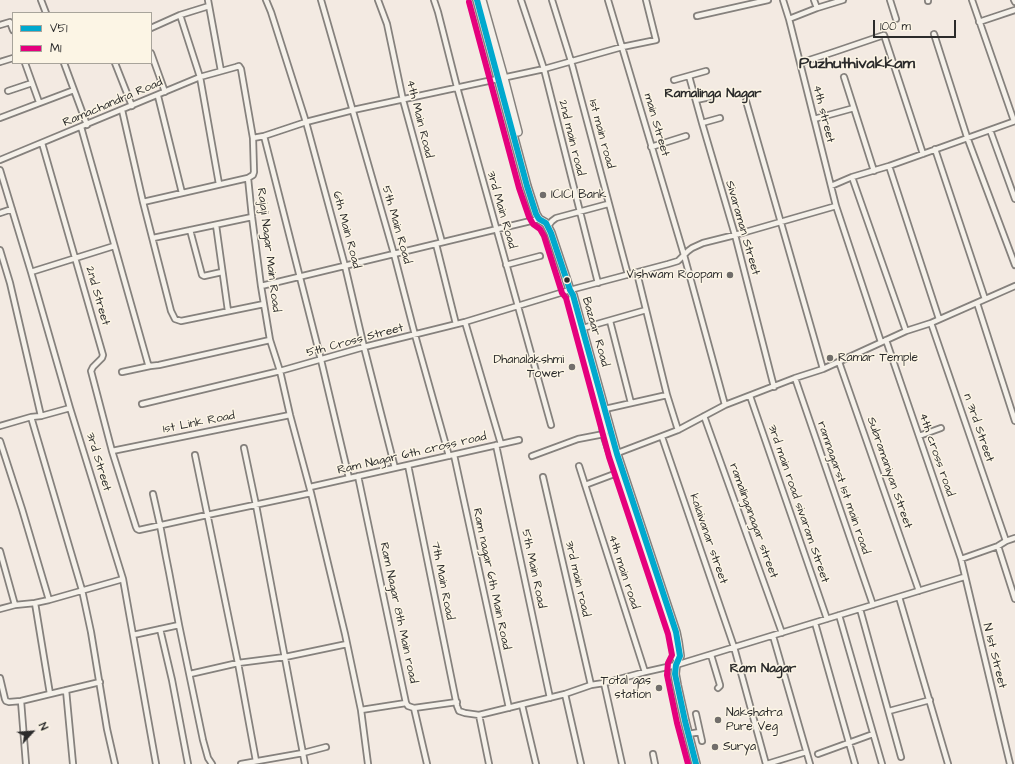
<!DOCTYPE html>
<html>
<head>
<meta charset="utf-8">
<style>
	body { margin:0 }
	#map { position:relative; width:1015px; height:764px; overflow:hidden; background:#f3eae2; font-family:"Architects Daughter",sans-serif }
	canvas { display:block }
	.legend { position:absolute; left:12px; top:12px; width:140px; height:52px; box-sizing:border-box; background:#fcf5e5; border:1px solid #a8a49b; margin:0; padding:5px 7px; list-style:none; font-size:12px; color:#2b2b2b }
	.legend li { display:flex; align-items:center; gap:8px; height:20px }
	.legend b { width:20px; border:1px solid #a8a49b }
	.north { position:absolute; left:12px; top:712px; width:40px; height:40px; -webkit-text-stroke:3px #fcf5e5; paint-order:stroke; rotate:64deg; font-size:11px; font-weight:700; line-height:16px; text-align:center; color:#2b2b2b }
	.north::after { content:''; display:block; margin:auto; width:14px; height:18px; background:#2b2b2b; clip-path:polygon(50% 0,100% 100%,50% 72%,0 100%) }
	.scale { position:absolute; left:873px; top:20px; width:83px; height:18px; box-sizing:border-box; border:2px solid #2b2b2b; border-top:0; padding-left:5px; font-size:12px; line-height:14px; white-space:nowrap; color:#2b2b2b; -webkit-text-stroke:3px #fcf5e5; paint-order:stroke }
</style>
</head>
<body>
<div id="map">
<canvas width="1015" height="764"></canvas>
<ul class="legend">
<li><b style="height:5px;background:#00a9ce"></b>V51</li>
<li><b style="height:5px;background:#e5007d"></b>M1</li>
</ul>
<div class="north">N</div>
<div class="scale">100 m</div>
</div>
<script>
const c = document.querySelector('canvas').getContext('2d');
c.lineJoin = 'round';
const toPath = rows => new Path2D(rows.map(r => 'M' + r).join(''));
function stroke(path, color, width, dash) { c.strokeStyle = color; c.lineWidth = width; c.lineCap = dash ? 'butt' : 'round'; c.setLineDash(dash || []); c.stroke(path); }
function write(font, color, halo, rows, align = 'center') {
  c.font = font + ' "Architects Daughter",sans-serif'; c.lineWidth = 3; c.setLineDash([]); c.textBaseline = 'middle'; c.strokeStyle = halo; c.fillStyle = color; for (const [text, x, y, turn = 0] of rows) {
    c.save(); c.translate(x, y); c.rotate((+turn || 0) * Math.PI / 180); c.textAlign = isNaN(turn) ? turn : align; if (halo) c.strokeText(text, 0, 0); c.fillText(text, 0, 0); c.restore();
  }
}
const minor = toPath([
	[41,0,46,13],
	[208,0,221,71],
	[266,0,271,12,306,122,345,266,364,347,395,468],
	[321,0,394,254,415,335,449,456],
	[378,0,387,24,403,100,442,242],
	[434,0,438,12,457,87,551,425],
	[521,0,544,69,598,283],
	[552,0,571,61,628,275],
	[608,0,684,255,725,405],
	[783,0,789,19,836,206,881,342],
	[814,0,817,8],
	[890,0,896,19],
	[928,0,928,1],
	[972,0,1014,121],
	[1014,0,1015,2],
	[180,15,200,77,219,184],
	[697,16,768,0],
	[789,19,817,8,843,0],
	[979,22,1015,10],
	[0,25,10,22,13,30],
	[151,28,180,15,209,6],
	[934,34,967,137,1015,265],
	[151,53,165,92],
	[0,62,13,58],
	[25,63,39,102],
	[64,63,87,125],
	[115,63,132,106],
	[800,63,834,52,884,35,923,154],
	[689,76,702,123,735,235,774,387],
	[844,77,874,171],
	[674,80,706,71],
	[8,91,32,83],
	[158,96,182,193],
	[696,100,710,97],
	[746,101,823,369],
	[122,110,143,202,171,311,175,319,181,321,264,304],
	[0,118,74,90],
	[814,119,854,108],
	[702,123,720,118],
	[81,127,148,364,150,366,159,365,270,340],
	[990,130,1015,199],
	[264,136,321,360,349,478],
	[253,138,264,136,306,122,353,110,544,69,622,47,656,40,646,0],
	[651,147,686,136],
	[935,149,985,299],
	[0,160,200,77,236,67,239,66,241,69,253,138,254,172,253,175,248,178,252,217,261,286,270,340,280,371,290,415,311,493,207,515,139,530,137,529,136,527,112,451,91,371,93,367,102,358,103,355,42,143],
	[889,166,939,319],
	[0,170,31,272,70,408,123,579,156,764],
	[852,177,906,331],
	[831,186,852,177,889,166,1015,121],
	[143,202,248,178],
	[0,213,12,209],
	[216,225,228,311],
	[548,226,552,221,556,218,608,204],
	[190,230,202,275,204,276,222,272],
	[153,238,252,217],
	[436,244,456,324],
	[0,250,10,283,41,416],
	[506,265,540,256],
	[31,272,114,246],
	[637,273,667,395,678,430],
	[261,286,539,219],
	[977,303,1015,421],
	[610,321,631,403],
	[465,322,501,444],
	[931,323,1006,541],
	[583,328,646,310],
	[886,340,961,559,1010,764],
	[839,362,919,591],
	[122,372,150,366],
	[795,378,873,605],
	[750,396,827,619],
	[142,404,280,371,364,347,465,322,570,290,668,264,678,261,688,251,692,248,703,243,735,235,836,206],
	[605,409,667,395],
	[704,416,782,633],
	[31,417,82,590,91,632,107,729,115,764],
	[0,426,31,417,41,416,70,408],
	[919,436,941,428],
	[662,437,734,647,766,764],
	[0,441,22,509,49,600,35,603],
	[496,445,550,698],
	[244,448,256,505,305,764],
	[112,451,290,415],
	[615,454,678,430,725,405,795,378,823,369,906,331,931,323,1015,286],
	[195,455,238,663,256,761],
	[454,455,509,708],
	[532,456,578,439,604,434],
	[408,465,457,706,459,711,465,713,479,715,565,694,591,685,604,683,645,672,676,665,964,577],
	[579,466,645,672],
	[358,476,406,703,408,706,414,708,457,702],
	[543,477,591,685],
	[585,485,617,473],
	[310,487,519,440],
	[311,493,345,634,361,710],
	[998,546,1015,599],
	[0,551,15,605,35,603,50,694],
	[961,559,998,546,1006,541,1015,538],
	[899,597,948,764],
	[49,600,123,579],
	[0,609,15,605],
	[860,609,901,757],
	[839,615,882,764],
	[815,623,855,764],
	[179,625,203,740,208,758,212,764],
	[160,629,172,680,188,764],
	[133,635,179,625,169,572,166,557,160,525,153,494],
	[773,636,810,764],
	[711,655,720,685,720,686,718,688],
	[190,674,238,663,285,657,347,644],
	[0,678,5,699,6,701,9,702,21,701,50,694,100,682],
	[604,683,622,764],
	[66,690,73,764],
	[565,694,581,764],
	[21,701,26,764],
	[522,705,536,764],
	[414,708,427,764],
	[889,711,930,700],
	[696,714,700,732],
	[479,715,489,764],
	[688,734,700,732,702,741],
	[653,754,655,764],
	[818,754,873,734],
	[241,764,303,753,326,747],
	[368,764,361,710,406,703],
	[767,764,806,752]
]);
const secondary = toPath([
	[477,0,527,186,536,214,539,219,546,223,551,233,570,290,573,295,617,454,676,632,678,642,680,656,676,665,675,674,677,685,685,721,696,764],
	[482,0,504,78,518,132],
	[573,297,571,306,593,386,603,423,604,434,672,635,674,642,675,656,678,659]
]);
stroke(minor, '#85817d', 8);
stroke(secondary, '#85817d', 10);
stroke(minor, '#f5f1ea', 4.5);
stroke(secondary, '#f5f1ea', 7);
stroke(toPath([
	[477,0,527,186,536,214,539,219,546,223,551,233,570,290,573,295,617,454,676,632,680,656,676,665,675,674,685,721,696,764]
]), '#00a9ce', 6);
stroke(toPath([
	[469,2,519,188,529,217,533,224,540,229,544,236,562,293,566,298,609,457,668,634,672,655,668,663,667,675,677,723,688,764]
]), '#e5007d', 6);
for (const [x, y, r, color] of [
	[543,195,4,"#716e6b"],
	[730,275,4,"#716e6b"],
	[567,280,3.5,"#2b2b2b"],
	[830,358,4,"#716e6b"],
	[572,367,4,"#716e6b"],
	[659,688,4,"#716e6b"],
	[718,720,4,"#716e6b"],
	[715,747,4,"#716e6b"]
]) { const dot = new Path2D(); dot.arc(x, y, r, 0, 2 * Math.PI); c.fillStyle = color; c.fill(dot); stroke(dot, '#fcf5e5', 1.5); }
write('12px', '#2b2b2b', '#fcf5e5', [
	["Ramachandra Road",113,103,-23],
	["4th street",823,114,76],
	["4th Main Road",419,119,76],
	["main Street",656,125,74],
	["1st main road",601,134,75],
	["2nd main road",571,138,76],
	["3rd Main Road",501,210,74],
	["5th Main Road",396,225,74],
	["Sivaraman Street",742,228,74],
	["6th Main Road",346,230,75],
	["Rajaji Nagar Main Road",268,250,83],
	["2nd Street",97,296,74],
	["Bazaar Road",595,332,74],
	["5th Cross Street",355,341,-15],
	["1st Link Road",199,423,-11],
	["n 3rd Street",978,428,71],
	["Ram Nagar 6th cross road",412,454,-13],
	["4th cross road",936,455,71],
	["3rd Street",98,462,73],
	["Subramaniyan Street",889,473,71],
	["ramnagarst 1st main road",843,488,71],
	["3rd main road sivaram Street",798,504,71],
	["ramalinganagar street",753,521,70],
	["kalaivanar street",708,539,71],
	["5th Main Road",533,569,78],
	["4th main road",623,572,72],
	["Ram nagar 6th Main Road",491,579,78],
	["3rd main road",577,579,77],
	["7th Main Road",442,581,79],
	["Ram Nagar 8th Main road",398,613,78],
	["N 1st Street",994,656,76]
]);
write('12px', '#2b2b2b', '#fcf5e5', [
	["ICICI Bank",551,195],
	["Vishwam Roopam",722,275,"right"],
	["Ramar Temple",838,358],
	["Dhanalakshmi",564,360,"right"],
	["Tower",564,374,"right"],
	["Total gas",651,681,"right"],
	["station",651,695,"right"],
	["Nakshatra",726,713],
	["Pure Veg",726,727],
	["Surya",723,747]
], 'left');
write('bold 13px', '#2b2b2b', '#fcf5e5', [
	["Ramalinga Nagar",713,94],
	["Ram Nagar",763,669]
]);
write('bold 16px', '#2b2b2b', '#fcf5e5', [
	["Puzhuthivakkam",857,65]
]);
</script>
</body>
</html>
